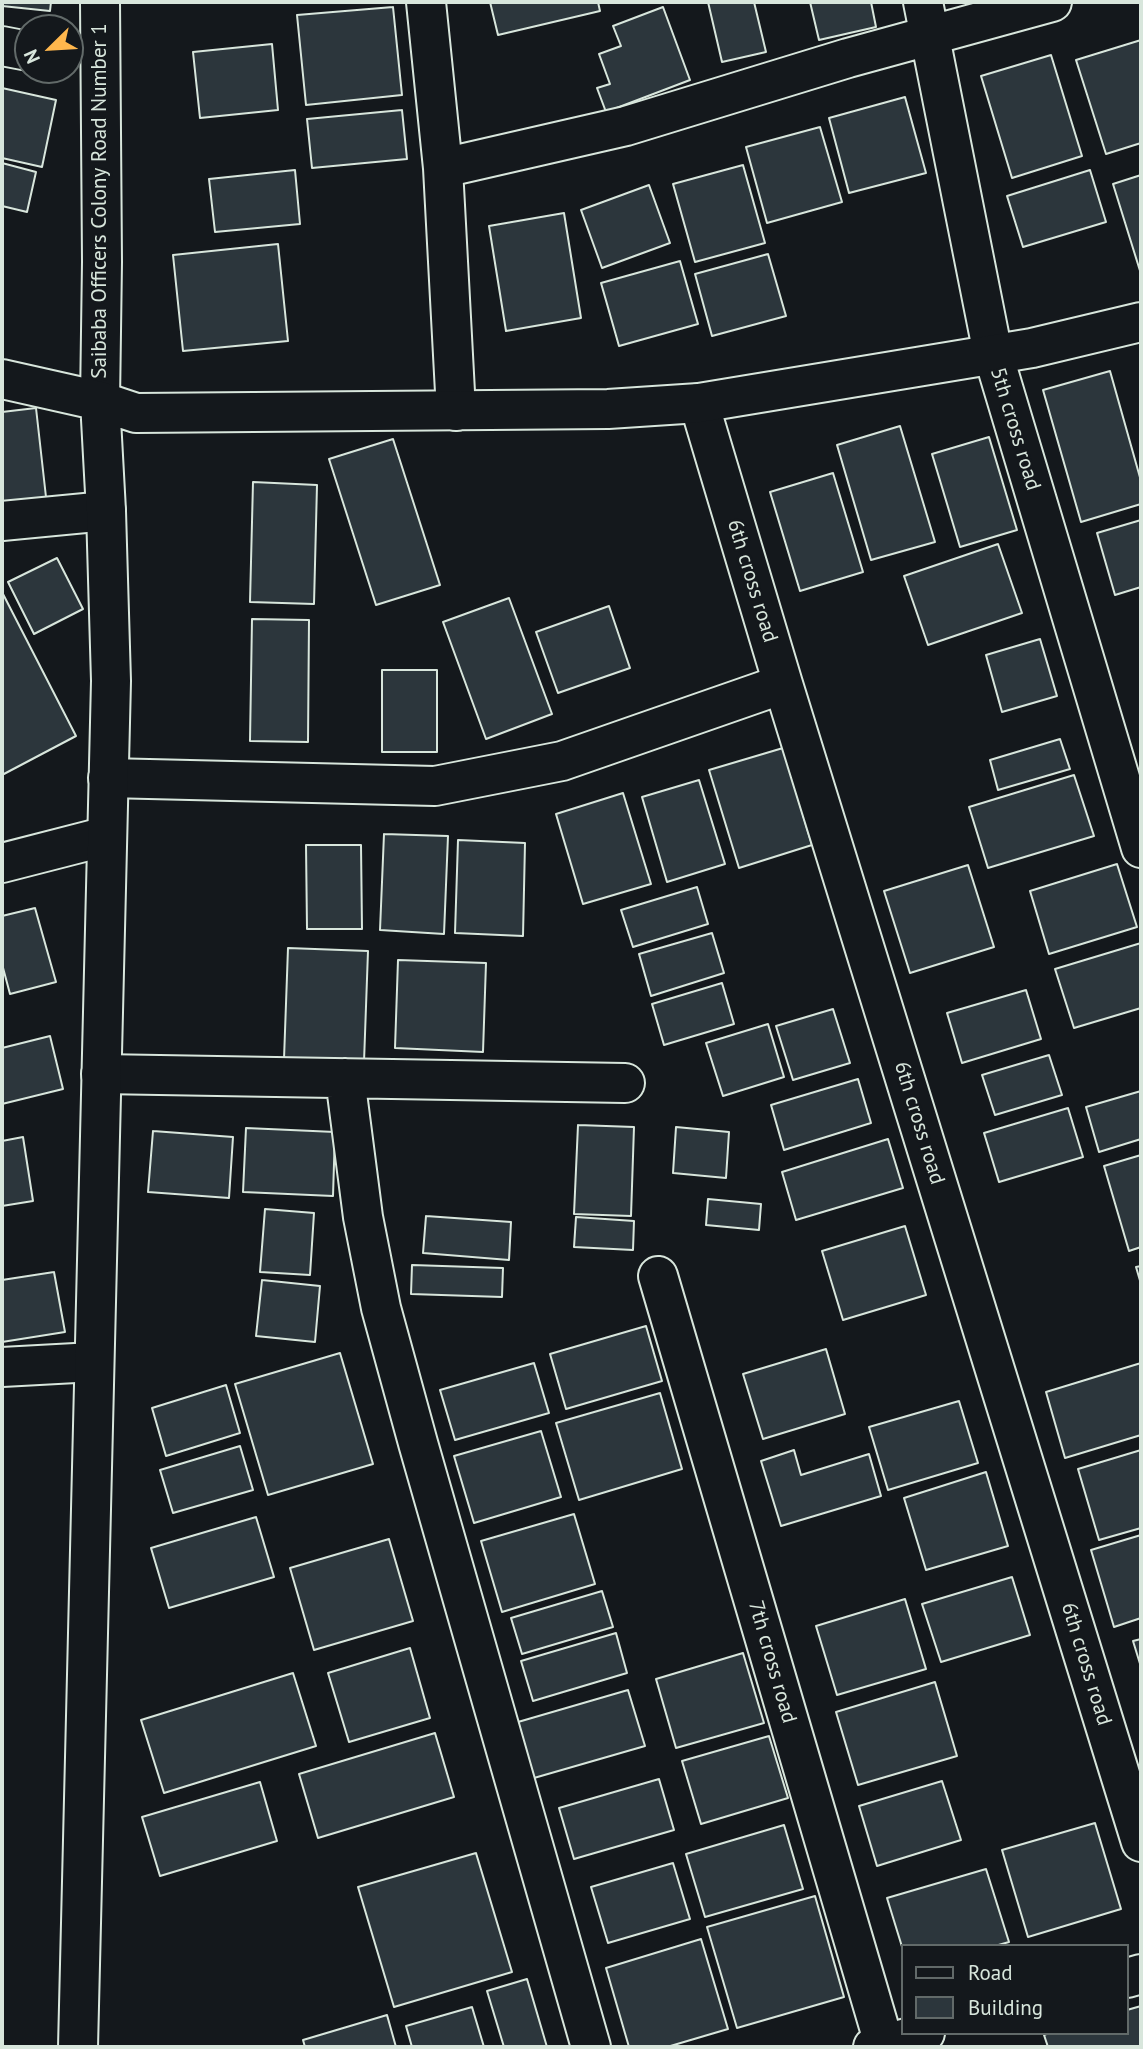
<!DOCTYPE html>
<html>
<head>
<meta charset="utf-8">
<style>
	body { margin:0 }
	#map { position:relative; width:1143px; height:2049px; overflow:hidden; background:#14181c; font-family:"PT Sans",sans-serif }
	canvas { display:block }
	.frame { position:absolute; inset:0; border:4px solid #d8e6dc; pointer-events:none }
	.legend { position:absolute; left:901px; top:1944px; width:228px; height:91px; box-sizing:border-box; background:#14181c; border:2px solid #626a69; margin:0; padding:9px 12px; list-style:none; font-size:21px; color:#d8e6dc }
	.legend li { display:flex; align-items:center; gap:14px; height:35px }
	.legend b { width:35px; border:2px solid #626a69 }
	.north { position:absolute; left:14px; top:14px; width:70px; height:70px; box-sizing:border-box; background:#14181c; border:2px solid #626a69; border-radius:50%; rotate:246deg; font-size:19px; font-weight:700; line-height:28px; text-align:center; color:#d8e6dc }
	.north::after { content:''; display:block; margin:auto; width:24px; height:32px; background:#ffb74d; clip-path:polygon(50% 0,100% 100%,50% 72%,0 100%) }
</style>
</head>
<body>
<div id="map">
<canvas width="1143" height="2049"></canvas>
<div class="frame"></div>
<ul class="legend">
<li><b style="height:9px;background:#14181c"></b>Road</li>
<li><b style="height:19px;background:#2c363c"></b>Building</li>
</ul>
<div class="north">N</div>
</div>
<script>
const c = document.querySelector('canvas').getContext('2d');
c.lineJoin = 'round';
function fill(path, color) { c.fillStyle = color; c.fill(path, 'evenodd'); }
const toPath = rows => new Path2D(rows.map(r => 'M' + r).join(''));
function stroke(path, color, width, dash) { c.strokeStyle = color; c.lineWidth = width; c.lineCap = dash ? 'butt' : 'round'; c.setLineDash(dash || []); c.stroke(path); }
function write(font, color, halo, rows, align = 'center') {
  c.font = font + ' "PT Sans",sans-serif'; c.lineWidth = 5; c.setLineDash([]); c.textBaseline = 'middle'; c.strokeStyle = halo; c.fillStyle = color; for (const [text, x, y, turn = 0] of rows) {
    c.save(); c.translate(x, y); c.rotate((+turn || 0) * Math.PI / 180); c.textAlign = isNaN(turn) ? turn : align; if (halo) c.strokeText(text, 0, 0); c.fillText(text, 0, 0); c.restore();
  }
}
const building = toPath([
	[2,2,51,2,50,11,2,6,2,2],
	[490,2,598,2,600,11,498,35,490,2],
	[708,2,754,2,766,52,722,62,708,2],
	[810,2,871,2,876,27,819,40,810,2],
	[393,7,402,95,306,105,297,15,393,7],
	[663,7,690,80,606,112,597,88,610,84,599,54,621,46,613,26,663,7],
	[1141,40,1141,143,1106,154,1076,60,1141,40],
	[272,44,278,110,200,118,193,52,272,44],
	[1051,55,1082,156,1012,178,981,76,1051,55],
	[2,88,56,100,42,167,2,158,2,88],
	[905,97,926,173,849,193,829,118,905,97],
	[402,110,407,159,312,168,307,119,402,110],
	[820,127,842,202,767,223,746,147,820,127],
	[2,163,36,172,27,212,2,206,2,163],
	[743,165,765,243,695,262,673,184,743,165],
	[295,170,300,224,215,232,209,179,295,170],
	[1090,170,1106,222,1023,247,1007,196,1090,170],
	[1141,175,1141,274,1113,184,1141,175],
	[649,185,670,243,602,268,581,210,649,185],
	[564,213,581,318,506,331,489,226,564,213],
	[278,244,288,341,183,351,173,255,278,244],
	[768,254,786,316,712,336,695,274,768,254],
	[680,261,698,324,619,346,601,283,680,261],
	[1110,371,1141,481,1141,504,1081,522,1043,390,1110,371],
	[36,408,47,506,2,511,2,412,36,408],
	[900,426,935,542,871,560,837,445,900,426],
	[989,437,1017,530,960,547,932,454,989,437],
	[393,439,440,585,376,605,329,459,393,439],
	[833,473,863,572,800,591,770,492,833,473],
	[253,482,317,485,314,604,250,602,253,482],
	[1141,520,1141,587,1115,595,1097,533,1141,520],
	[998,544,1022,613,928,645,904,576,998,544],
	[57,558,83,609,34,634,8,582,57,558],
	[2,594,3,594,76,736,2,775,2,594],
	[509,598,552,714,486,739,443,622,509,598],
	[609,606,630,668,558,693,536,632,609,606],
	[252,619,309,620,308,742,250,741,252,619],
	[1040,639,1057,696,1002,712,986,655,1040,639],
	[382,670,437,670,437,752,382,752,382,670],
	[1060,739,1070,769,998,790,990,760,1060,739],
	[783,748,812,845,739,868,709,770,783,748],
	[1074,775,1094,836,988,868,969,807,1074,775],
	[699,780,725,864,667,882,642,797,699,780],
	[623,793,651,884,583,904,556,814,623,793],
	[384,834,448,836,444,934,380,930,384,834],
	[458,840,525,843,523,936,455,933,458,840],
	[306,845,361,845,362,929,307,929,306,845],
	[1117,864,1137,927,1049,954,1030,891,1117,864],
	[968,865,994,947,910,973,884,891,968,865],
	[697,887,708,924,633,947,621,910,697,887],
	[35,908,56,982,10,994,2,964,2,916,35,908],
	[712,933,724,973,651,996,639,954,712,933],
	[1141,943,1141,1008,1074,1028,1055,969,1141,943],
	[288,948,368,951,364,1062,284,1059,288,948],
	[398,960,486,963,483,1052,395,1048,398,960],
	[722,983,734,1024,664,1045,652,1004,722,983],
	[1026,990,1041,1039,962,1063,947,1013,1026,990],
	[833,1009,850,1063,793,1080,776,1026,833,1009],
	[768,1024,784,1077,723,1096,706,1043,768,1024],
	[50,1036,63,1089,2,1104,2,1048,50,1036],
	[1049,1055,1062,1095,995,1115,982,1075,1049,1055],
	[858,1079,871,1123,784,1150,771,1105,858,1079],
	[1141,1091,1141,1139,1099,1152,1086,1107,1141,1091],
	[1068,1108,1083,1157,999,1182,984,1133,1068,1108],
	[578,1125,634,1127,631,1216,574,1214,578,1125],
	[676,1127,729,1132,726,1178,673,1173,676,1127],
	[246,1128,335,1132,333,1196,243,1192,246,1128],
	[153,1131,233,1137,229,1198,148,1192,153,1131],
	[23,1137,33,1201,2,1206,2,1141,23,1137],
	[888,1139,903,1188,796,1220,782,1172,888,1139],
	[1141,1155,1141,1247,1129,1251,1104,1166,1141,1155],
	[708,1199,761,1204,759,1230,706,1225,708,1199],
	[265,1209,314,1213,310,1275,260,1272,265,1209],
	[426,1216,511,1222,509,1260,423,1253,426,1216],
	[576,1217,634,1221,633,1250,574,1247,576,1217],
	[905,1226,926,1295,843,1320,822,1251,905,1226],
	[412,1265,503,1268,502,1297,411,1294,412,1265],
	[1141,1266,1141,1284,1136,1267,1141,1266],
	[54,1272,65,1332,2,1342,2,1280,54,1272],
	[262,1280,320,1286,315,1342,256,1336,262,1280],
	[646,1326,662,1381,566,1409,550,1354,646,1326],
	[826,1349,845,1414,763,1439,743,1374,826,1349],
	[340,1353,373,1464,268,1495,235,1384,340,1353],
	[534,1363,549,1413,455,1440,440,1390,534,1363],
	[1141,1363,1141,1435,1065,1458,1046,1392,1141,1363],
	[226,1385,240,1433,166,1456,152,1408,226,1385],
	[660,1393,682,1469,579,1500,556,1423,660,1393],
	[959,1401,978,1463,888,1490,869,1427,959,1401],
	[541,1431,561,1497,474,1523,454,1456,541,1431],
	[240,1446,253,1490,173,1513,160,1470,240,1446],
	[794,1450,801,1475,869,1454,881,1496,781,1526,761,1461,794,1450],
	[1141,1450,1141,1528,1099,1540,1078,1469,1141,1450],
	[986,1472,1008,1546,926,1570,904,1498,986,1472],
	[574,1514,595,1584,502,1612,481,1541,574,1514],
	[256,1517,274,1577,169,1608,151,1548,256,1517],
	[1141,1535,1141,1618,1114,1627,1091,1550,1141,1535],
	[389,1539,413,1621,314,1650,290,1568,389,1539],
	[1012,1577,1030,1635,941,1662,922,1604,1012,1577],
	[602,1591,613,1627,522,1654,511,1618,602,1591],
	[905,1599,926,1669,837,1695,816,1626,905,1599],
	[616,1633,627,1673,533,1701,521,1661,616,1633],
	[1141,1639,1141,1667,1133,1641,1141,1639],
	[410,1648,430,1718,349,1742,328,1673,410,1648],
	[743,1653,764,1723,676,1748,656,1679,743,1653],
	[293,1673,316,1746,164,1793,141,1720,293,1673],
	[935,1682,957,1756,858,1785,836,1712,935,1682],
	[628,1690,645,1746,534,1778,518,1722,628,1690],
	[435,1733,454,1797,318,1838,299,1774,435,1733],
	[769,1736,788,1798,701,1824,682,1761,769,1736],
	[659,1779,674,1830,574,1859,559,1808,659,1779],
	[942,1781,961,1840,877,1866,859,1806,942,1781],
	[260,1782,277,1841,160,1876,142,1817,260,1782],
	[1095,1823,1121,1909,1028,1937,1002,1850,1095,1823],
	[784,1825,803,1889,705,1917,686,1854,784,1825],
	[476,1853,512,1972,394,2007,358,1887,476,1853],
	[673,1863,690,1919,608,1943,591,1887,673,1863],
	[986,1869,1009,1942,995,1946,903,1946,903,1950,887,1898,986,1869],
	[815,1896,844,1997,737,2028,707,1927,815,1896],
	[701,1939,728,2029,667,2047,629,2047,606,1968,701,1939],
	[527,1979,547,2047,504,2047,487,1991,527,1979],
	[1141,2006,1141,2047,1048,2047,1044,2035,1049,2033,1127,2033,1127,2010,1141,2006],
	[472,2007,484,2047,412,2047,406,2026,472,2007],
	[387,2015,396,2047,305,2047,303,2040,387,2015]
]);
fill(building, '#2c363c');
stroke(building, '#d8e6dc', 2);
const street = toPath([
	[426,2,443,168,456,411],
	[923,2,993,354,1141,848],
	[2,46,28,51],
	[443,168,626,126,848,58,1052,2],
	[100,401,102,262,100,2],
	[699,403,783,684,1141,1842],
	[2,521,106,511],
	[108,778,435,786,562,761,783,684],
	[2,863,107,836],
	[101,1074,625,1083],
	[345,1078,363,1217,381,1308,418,1443,591,2047],
	[658,1276,885,2047],
	[2,1367,94,1362],
	[1127,1978,1141,1974],
	[873,2047,925,2033]
]);
const secondary = toPath([
	[2,379,100,401,136,413,608,409,699,403,1032,348,1141,322],
	[78,2047,111,681,106,511,100,401]
]);
stroke(street, '#d8e6dc', 42);
stroke(secondary, '#d8e6dc', 42);
stroke(street, '#14181c', 38);
stroke(secondary, '#14181c', 38);
write('21px', '#d8e6dc', '#14181c', [
	["Saibaba Officers Colony Road Number 1",100,201,-90],
	["5th cross road",1015,429,73],
	["6th cross road",752,581,73],
	["6th cross road",919,1123,73],
	["7th cross road",772,1662,74],
	["6th cross road",1086,1664,73]
]);
</script>
</body>
</html>
